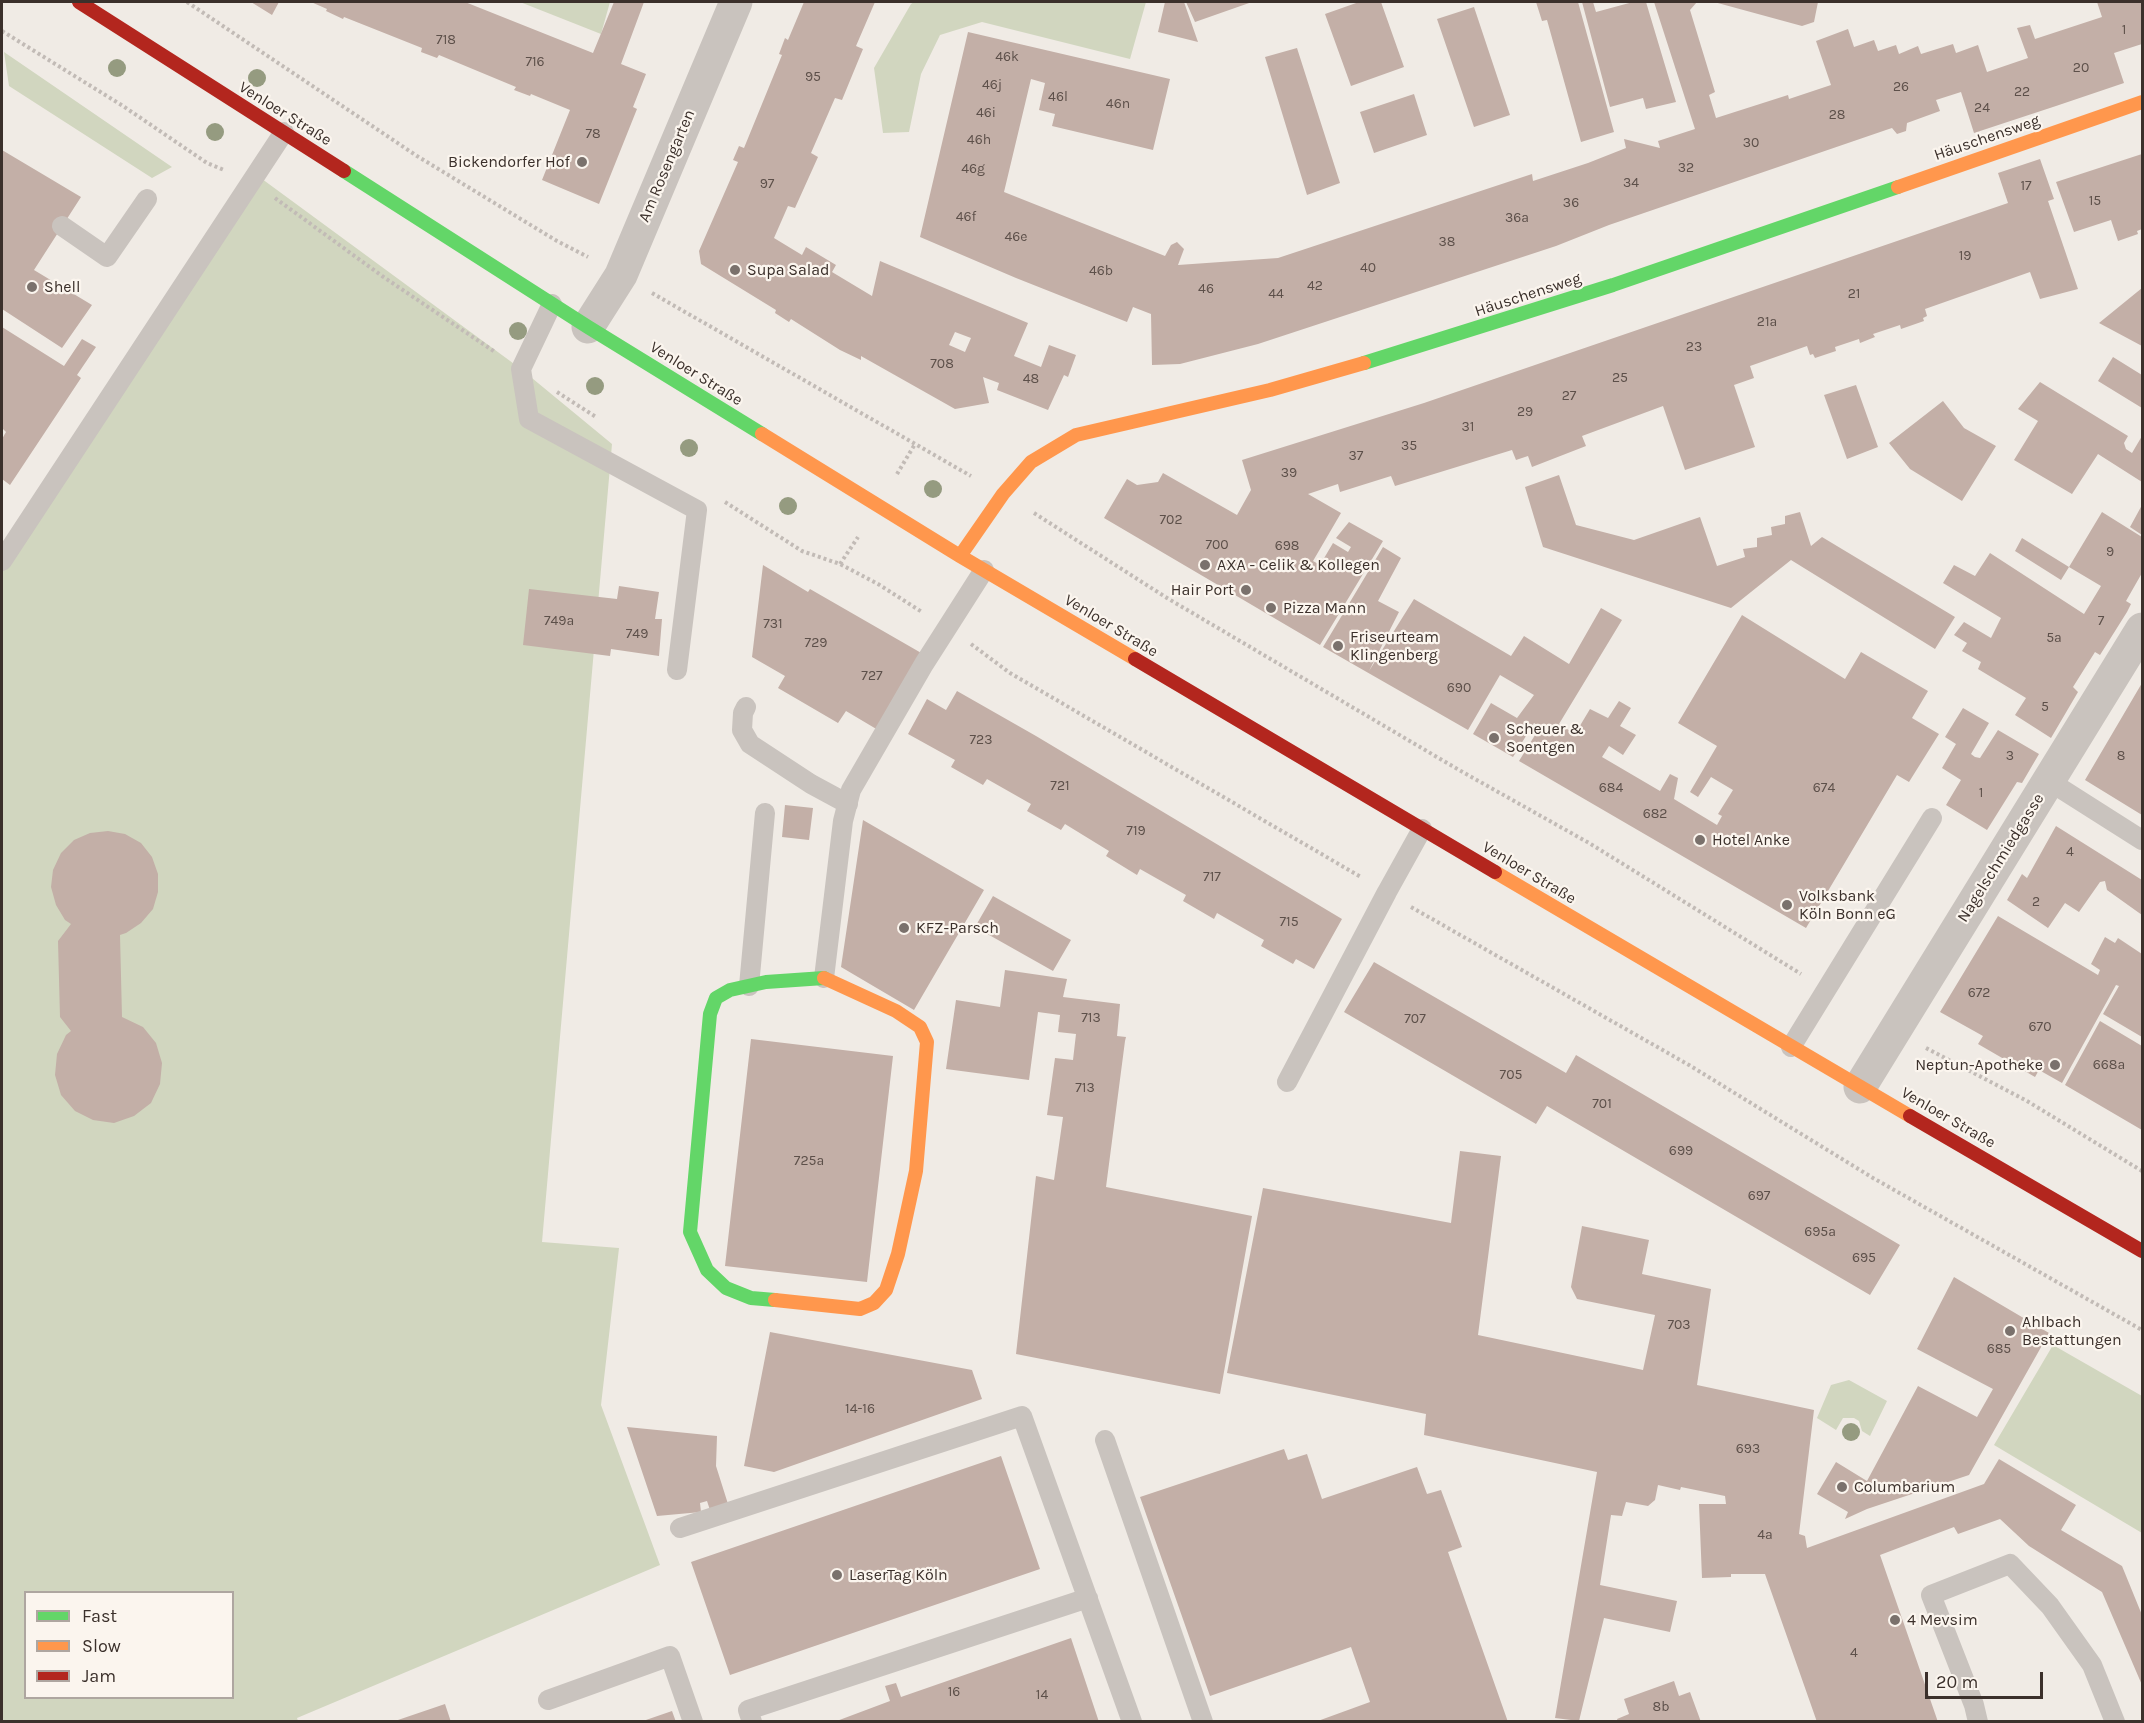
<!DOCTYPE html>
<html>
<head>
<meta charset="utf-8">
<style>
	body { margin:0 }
	#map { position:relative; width:2144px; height:1723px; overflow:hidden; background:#f0ebe5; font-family:Karla,sans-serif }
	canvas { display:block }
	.frame { position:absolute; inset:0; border:3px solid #3b302b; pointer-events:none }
	.legend { position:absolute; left:24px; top:1591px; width:210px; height:108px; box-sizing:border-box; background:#fbf5ee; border:2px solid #aea6a0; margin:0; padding:8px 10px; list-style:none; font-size:18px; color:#3b302b }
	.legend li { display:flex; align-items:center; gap:12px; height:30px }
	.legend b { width:30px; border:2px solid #aea6a0 }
	.scale { position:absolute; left:1925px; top:1672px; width:118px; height:27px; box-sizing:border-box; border:3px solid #3b302b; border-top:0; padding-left:8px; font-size:18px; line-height:21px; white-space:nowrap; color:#3b302b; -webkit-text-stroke:4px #fbf5ee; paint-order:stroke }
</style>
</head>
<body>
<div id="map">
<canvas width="2144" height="1723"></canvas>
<div class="frame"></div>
<ul class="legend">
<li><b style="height:8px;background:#63d668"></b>Fast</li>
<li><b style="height:8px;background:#ff974d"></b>Slow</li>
<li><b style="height:8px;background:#b3261e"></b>Jam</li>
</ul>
<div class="scale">20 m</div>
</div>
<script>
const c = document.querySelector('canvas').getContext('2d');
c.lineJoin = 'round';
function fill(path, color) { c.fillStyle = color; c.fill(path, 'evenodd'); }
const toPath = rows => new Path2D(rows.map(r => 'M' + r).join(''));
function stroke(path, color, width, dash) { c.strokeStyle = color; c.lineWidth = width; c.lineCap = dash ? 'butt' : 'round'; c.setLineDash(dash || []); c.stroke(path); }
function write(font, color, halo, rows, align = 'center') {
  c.font = font + ' Karla,sans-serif'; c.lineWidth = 4.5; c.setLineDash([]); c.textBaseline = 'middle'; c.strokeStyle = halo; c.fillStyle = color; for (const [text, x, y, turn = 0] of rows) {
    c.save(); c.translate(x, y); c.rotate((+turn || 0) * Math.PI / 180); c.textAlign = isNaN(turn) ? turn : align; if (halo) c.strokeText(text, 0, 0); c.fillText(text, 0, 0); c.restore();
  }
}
fill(toPath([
	[520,2,610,2,601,34],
	[914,2,1146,2,1130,59,982,22,940,35,921,74,909,132,883,133,874,68,911,4],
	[4,52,172,167,152,178,9,86],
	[258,176,521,369,612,444,542,1242,619,1248,601,1405,660,1565,297,1718,298,1721,2,1722,2,556],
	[26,1592,232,1592,232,1698,26,1698],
	[2053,1345,2142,1396,2142,1533,1994,1445],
	[1849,1380,1887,1401,1870,1436,1862,1431,1859,1421,1854,1418,1843,1418,1836,1430,1817,1418,1831,1385]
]), '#d1d6bf');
fill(toPath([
	[251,2,279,2,272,15],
	[311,2,465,2,593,53,614,2,644,2,621,64,646,74,633,107,637,109,599,204,542,180,570,110,531,94,530,96,514,90,516,87,439,55,437,58,421,52,422,48,344,17,343,19,326,11,327,9],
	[804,2,875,2,856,46,863,49,842,100,835,98,811,153,818,157,795,208,788,206,774,238,802,255,806,247,836,265,832,272,872,296,880,261,1028,323,1014,356,1041,367,1049,345,1076,355,1068,377,1064,375,1048,410,997,390,999,383,983,377,989,403,955,409,861,356,861,360,840,350,791,319,789,322,775,313,776,310,701,264,699,251,738,162,733,160,739,146,744,148,782,55,779,54,785,38,788,40],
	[955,332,971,338,965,352,949,345],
	[1165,2,1184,2,1198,42,1158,32],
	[1186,2,1252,2,1195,22],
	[1359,2,1381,2,1404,67,1351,86,1325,14],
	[1536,2,1578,2,1614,132,1581,142,1547,20,1542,21],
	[1582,2,1593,2,1596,12,1633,2,1646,2,1676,102,1646,109,1643,98,1610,107],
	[1654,2,1697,2,1690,10,1715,92,1709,95,1716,118,1788,95,1789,99,1831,85,1816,41,1848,29,1854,47,1874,40,1878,51,1896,45,1899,54,1918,46,1921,54,1953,44,1956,53,1978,45,1987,72,2028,58,2017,28,2030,25,2035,39,2102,17,2097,2,2142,2,2142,44,2114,53,2124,83,2056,106,1974,133,1961,92,1936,100,1940,111,1907,123,1906,131,1897,134,1892,128,1886,130,1609,225,1556,246,1258,344,1180,364,1152,365,1151,314,1133,307,1127,322,1016,278,920,237,968,32,1170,79,1153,150,1052,126,1055,114,1039,110,1045,83,1031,79,1004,192,1165,256,1171,245,1177,242,1184,249,1178,265,1278,258,1532,174,1533,181,1588,163,1626,148,1624,139,1660,148,1658,141,1695,129],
	[1714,2,1818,2,1814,22,1802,26],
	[1474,7,1510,115,1474,127,1437,19],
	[1297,48,1340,183,1307,195,1265,57],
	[1414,94,1427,135,1374,153,1360,112],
	[2,150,81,197,34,270,92,305,62,348,2,309],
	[2142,154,2142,229,2137,231,2138,234,2118,241,2111,220,2074,232,2056,182],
	[2040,159,2054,199,2048,201,2078,289,2040,299,2030,272,1925,309,1927,316,1923,318,1924,321,1901,329,1900,325,1873,334,1875,337,1860,343,1859,339,1835,347,1836,351,1815,358,1813,354,1810,355,1807,346,1750,366,1754,378,1734,385,1755,447,1685,470,1663,406,1582,436,1586,446,1532,467,1528,456,1516,460,1512,450,1395,486,1391,476,1340,492,1338,484,1308,494,1341,513,1313,561,1320,565,1333,543,1348,552,1351,547,1336,538,1349,522,1383,541,1320,645,1104,518,1127,479,1137,485,1158,482,1163,473,1237,515,1251,490,1242,460,1424,403,2008,203,1998,173],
	[2142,288,2142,346,2099,323],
	[2,327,64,366,82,339,96,347,77,375,81,378,10,485,2,479,2,439,6,432,2,428],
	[2113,357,2142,375,2142,408,2098,381],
	[2040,382,2128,436,2124,443,2126,449,2132,453,2142,436,2142,482,2098,454,2072,494,2014,460,2038,421,2018,409],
	[1856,385,1878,447,1847,459,1824,395],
	[1943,401,1964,428,1996,446,1962,501,1910,469,1889,443],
	[1559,475,1576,525,1634,540,1700,517,1717,566,1745,557,1743,549,1757,547,1757,538,1772,535,1771,527,1785,524,1785,516,1800,512,1811,546,1822,537,1955,617,1935,649,1791,560,1731,608,1543,547,1525,487],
	[2142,505,2142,535,2130,527],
	[2102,512,2142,537,2142,573,2126,601,2131,604,2127,612,2100,655,2095,652,2073,687,2078,692,2051,738,2015,715,2026,698,1978,669,1981,662,1962,651,1967,643,1954,635,1964,622,1991,638,2001,618,1943,583,1954,565,1975,576,1990,553,2084,614,2101,586,2069,567],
	[2022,538,2069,567,2061,580,2015,551],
	[1383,547,1401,558,1378,601,1399,612,1369,671,1414,599,1511,656,1524,636,1569,664,1601,608,1622,620,1559,724,1575,734,1590,709,1608,718,1619,701,1631,708,1620,726,1636,735,1623,755,1609,746,1602,757,1660,791,1670,774,1678,778,1674,799,1717,825,1722,816,1718,814,1733,790,1711,777,1698,797,1690,792,1717,746,1678,723,1742,615,1845,679,1861,652,1928,691,1912,718,1939,734,1909,782,1897,775,1806,928,1519,761,1540,727,1534,723,1513,757,1473,734,1491,703,1517,718,1534,695,1500,675,1468,730,1323,647],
	[763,565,808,592,810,589,923,654,878,730,846,711,838,723,778,688,785,676,752,657],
	[619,586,659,592,655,619,662,619,659,656,611,649,610,656,523,645,529,589,617,599],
	[2142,683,2142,815,2085,780],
	[957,691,1036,736,1342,919,1314,969,1296,959,1293,964,1261,946,1264,940,1217,913,1214,919,1183,901,1186,895,1140,869,1137,875,1106,856,1109,851,1065,824,1061,830,1027,811,1031,804,987,779,983,785,951,767,955,760,908,734,927,699,946,710],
	[1963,708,1989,723,1971,754,1975,757,1980,758,1998,730,2039,754,2022,783,2017,782,1987,830,1946,805,1961,780,1942,768,1956,744,1945,737],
	[785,805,813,808,809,840,782,837],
	[863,820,984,890,914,1010,841,967],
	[2056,826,2142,880,2142,915,2107,890,2105,881,2100,882,2079,912,2065,903,2048,928,2007,900,2022,874,2027,878],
	[108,831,125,834,141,843,152,857,158,874,158,892,153,909,141,923,126,933,120,935,122,1017,143,1027,156,1043,162,1063,160,1084,151,1103,134,1116,114,1123,93,1120,75,1111,61,1095,55,1075,57,1054,66,1035,71,1031,60,1017,58,941,71,924,65,920,56,905,51,887,53,870,61,853,74,840,90,833],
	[993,896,1071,940,1053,971,975,927],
	[1998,916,2098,975,2100,970,2091,964,2105,937,2115,943,2118,938,2142,954,2142,1037,2103,1014,2119,986,2116,985,2062,1083,2039,1070,2035,1077,1978,1044,1983,1036,1940,1012],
	[1374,962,1566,1073,1576,1055,1900,1245,1870,1295,1547,1106,1536,1124,1344,1012],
	[1005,970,1067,979,1063,997,1120,1004,1117,1036,1126,1037,1125,1041,1106,1187,1252,1216,1220,1394,1016,1354,1036,1176,1054,1180,1063,1117,1047,1115,1055,1058,1073,1060,1076,1034,1058,1032,1060,1015,1038,1012,1029,1080,946,1069,956,1000,1000,1007],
	[2100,1021,2142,1046,2142,1130,2065,1085],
	[751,1039,893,1056,867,1282,725,1266],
	[1460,1151,1501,1156,1478,1335,1643,1370,1655,1315,1577,1299,1571,1287,1582,1226,1649,1240,1642,1274,1711,1289,1697,1385,1814,1410,1799,1534,1805,1536,1807,1548,1984,1484,1999,1459,2076,1505,2061,1530,2122,1566,2142,1615,2142,1685,2102,1592,2029,1546,2000,1519,1958,1534,1954,1527,1880,1555,1938,1722,1817,1722,1765,1574,1731,1574,1731,1577,1702,1578,1699,1504,1726,1504,1725,1496,1681,1487,1680,1490,1658,1485,1655,1500,1648,1506,1626,1502,1622,1516,1611,1515,1600,1585,1677,1601,1670,1632,1604,1618,1579,1721,1555,1718,1597,1472,1424,1435,1426,1414,1227,1373,1263,1188,1451,1223],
	[1954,1277,2049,1333,1969,1475,1867,1509,1845,1519,1848,1512,1817,1494,1836,1462,1867,1481,1918,1386,1977,1417,1993,1389,1917,1349],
	[770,1332,972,1370,982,1399,774,1472,744,1466],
	[627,1427,717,1436,716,1466,728,1504,710,1510,707,1501,700,1503,701,1512,657,1516],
	[1284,1449,1288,1460,1307,1454,1322,1499,1417,1467,1427,1494,1441,1490,1462,1547,1448,1552,1508,1722,1315,1722,1370,1702,1351,1647,1210,1696,1140,1497],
	[1001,1456,1040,1569,730,1675,691,1562],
	[1071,1638,1099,1722,834,1722,890,1701,885,1686,896,1683,901,1697],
	[1674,1681,1679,1696,1690,1692,1701,1722,1618,1722,1617,1719,1629,1714,1624,1699],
	[445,1704,451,1722,395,1722,395,1721],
	[672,1711,676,1722,643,1722,643,1721]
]), '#c3afa7');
stroke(toPath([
	[187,2,417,156,557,241,588,257],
	[2,31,123,106,207,163,224,170],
	[275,198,382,276,495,352],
	[652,293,971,476],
	[557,392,596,417],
	[897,474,915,444],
	[725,502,802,551,840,564,878,584,922,612],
	[1034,513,1167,598,1459,770,1589,843,1801,974],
	[840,564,858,537],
	[971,644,1010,673,1361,877],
	[1411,907,1689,1065,1873,1178,2142,1330],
	[1926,1048,2027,1101,2142,1171]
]), '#c2bbb6', 4, [3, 3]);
stroke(toPath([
	[62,226,107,257,147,199],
	[552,304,521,369,529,419,697,510,677,670],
	[2,561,284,132],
	[746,707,743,713,742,730,750,744,811,784,848,804],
	[2049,781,2142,840],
	[824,978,843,821,851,790,924,664,984,570],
	[749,986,765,813],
	[1791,1047,1932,818],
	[1287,1082,1387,892,1422,829],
	[1105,1440,1203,1722],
	[680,1528,1022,1416,1132,1722],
	[548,1700,670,1656,693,1722],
	[752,1722,748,1710,1088,1598],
	[1978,1722,1974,1705,1931,1595,2010,1564,2050,1606,2092,1665,2115,1722]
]), '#c9c3be', 20);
stroke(toPath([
	[588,327,621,275,736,2],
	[1860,1087,2142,629]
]), '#c9c3be', 33);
stroke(toPath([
	[344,171,588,327,762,434],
	[1364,363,1613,285,1898,187],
	[775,1300,751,1298,726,1288,707,1270,690,1232,710,1014,716,998,730,990,766,982,824,978]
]), '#63d668', 14);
stroke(toPath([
	[1898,187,2142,102],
	[762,434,960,556,1135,659],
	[960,556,1003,494,1031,462,1076,435,1270,390,1364,363],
	[1495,872,1910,1116],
	[775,1300,860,1309,874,1303,886,1290,898,1254,916,1171,927,1042,920,1027,896,1011,824,978]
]), '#ff974d', 14);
stroke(toPath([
	[79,2,344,171],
	[1135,659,1495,872],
	[1910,1116,2142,1251]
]), '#b3261e', 14);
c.fillStyle = '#959b80';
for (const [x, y] of [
	[117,68],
	[257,78],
	[215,132],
	[518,331],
	[595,386],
	[689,448],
	[933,489],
	[788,506],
	[1851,1432]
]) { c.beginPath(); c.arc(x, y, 9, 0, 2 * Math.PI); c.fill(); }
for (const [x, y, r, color] of [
	[582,162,6,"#7a716c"],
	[735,270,6,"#7a716c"],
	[32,287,6,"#7a716c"],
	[1205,565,6,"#7a716c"],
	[1246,590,6,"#7a716c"],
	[1271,608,6,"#7a716c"],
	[1338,646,6,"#7a716c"],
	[1494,738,6,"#7a716c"],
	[1700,840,6,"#7a716c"],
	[1787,905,6,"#7a716c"],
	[904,928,6,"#7a716c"],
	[2055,1065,6,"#7a716c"],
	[2010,1331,6,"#7a716c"],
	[1842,1487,6,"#7a716c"],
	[837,1575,6,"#7a716c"],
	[1895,1620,6,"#7a716c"]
]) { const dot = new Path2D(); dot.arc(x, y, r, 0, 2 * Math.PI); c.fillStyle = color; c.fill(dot); stroke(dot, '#fbf5ee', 2); }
write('14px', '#5d504a', null, [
	["1",2124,30],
	["718",446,40],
	["46k",1007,57],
	["716",535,62],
	["20",2081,68],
	["95",813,77],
	["46j",992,85],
	["26",1901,87],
	["22",2022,92],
	["46l",1058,97],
	["46n",1118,104],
	["24",1982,108],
	["46i",986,113],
	["28",1837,115],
	["78",593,134],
	["46h",979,140],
	["30",1751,143],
	["32",1686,168],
	["46g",973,169],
	["34",1631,183],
	["97",767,184],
	["17",2026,186],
	["15",2095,201],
	["36",1571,203],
	["46f",966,217],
	["36a",1517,218],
	["46e",1016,237],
	["38",1447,242],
	["19",1965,256],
	["40",1368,268],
	["46b",1101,271],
	["42",1315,286],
	["46",1206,289],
	["44",1276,294],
	["21",1854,294],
	["21a",1767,322],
	["23",1694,347],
	["708",942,364],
	["25",1620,378],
	["48",1031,379],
	["27",1569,396],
	["29",1525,412],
	["31",1468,427],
	["35",1409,446],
	["37",1356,456],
	["39",1289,473],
	["702",1171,520],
	["700",1217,545],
	["698",1287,546],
	["9",2110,552],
	["749a",559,621],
	["7",2101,621],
	["731",773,624],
	["749",637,634],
	["5a",2054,638],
	["729",816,643],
	["727",872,676],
	["690",1459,688],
	["5",2045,707],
	["723",981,740],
	["3",2010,756],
	["8",2121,756],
	["721",1060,786],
	["684",1611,788],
	["674",1824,788],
	["1",1981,793],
	["682",1655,814],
	["719",1136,831],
	["4",2070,852],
	["717",1212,877],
	["2",2036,902],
	["715",1289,922],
	["672",1979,993],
	["713",1091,1018],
	["707",1415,1019],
	["670",2040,1027],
	["668a",2109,1065],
	["705",1511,1075],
	["713",1085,1088],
	["701",1602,1104],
	["699",1681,1151],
	["725a",809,1161],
	["697",1759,1196],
	["695a",1820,1232],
	["695",1864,1258],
	["703",1679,1325],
	["685",1999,1349],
	["14-16",860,1409],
	["693",1748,1449],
	["4a",1765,1535],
	["4",1854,1653],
	["16",954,1692],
	["14",1042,1695],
	["8b",1661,1707]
]);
write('16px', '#3b302b', '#fbf5ee', [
	["Venloer Straße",285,114,32],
	["Häuschensweg",1987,138,-19],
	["Am Rosengarten",667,166,-67],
	["Häuschensweg",1528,295,-18],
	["Venloer Straße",696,374,32],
	["Venloer Straße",1111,626,31],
	["Nagelschmiedgasse",2001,858,-58],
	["Venloer Straße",1529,873,31],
	["Venloer Straße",1948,1118,30]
]);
write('16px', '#3b302b', '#fbf5ee', [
	["Bickendorfer Hof",570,162,"right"],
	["Supa Salad",747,270],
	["Shell",44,287],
	["AXA - Celik & Kollegen",1217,565],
	["Hair Port",1234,590,"right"],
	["Pizza Mann",1283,608],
	["Friseurteam",1350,637],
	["Klingenberg",1350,655],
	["Scheuer &",1506,729],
	["Soentgen",1506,747],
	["Hotel Anke",1712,840],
	["Volksbank",1799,896],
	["Köln Bonn eG",1799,914],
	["KFZ-Parsch",916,928],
	["Neptun-Apotheke",2043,1065,"right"],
	["Ahlbach",2022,1322],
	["Bestattungen",2022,1340],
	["Columbarium",1854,1487],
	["LaserTag Köln",849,1575],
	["4 Mevsim",1907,1620]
], 'left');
</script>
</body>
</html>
